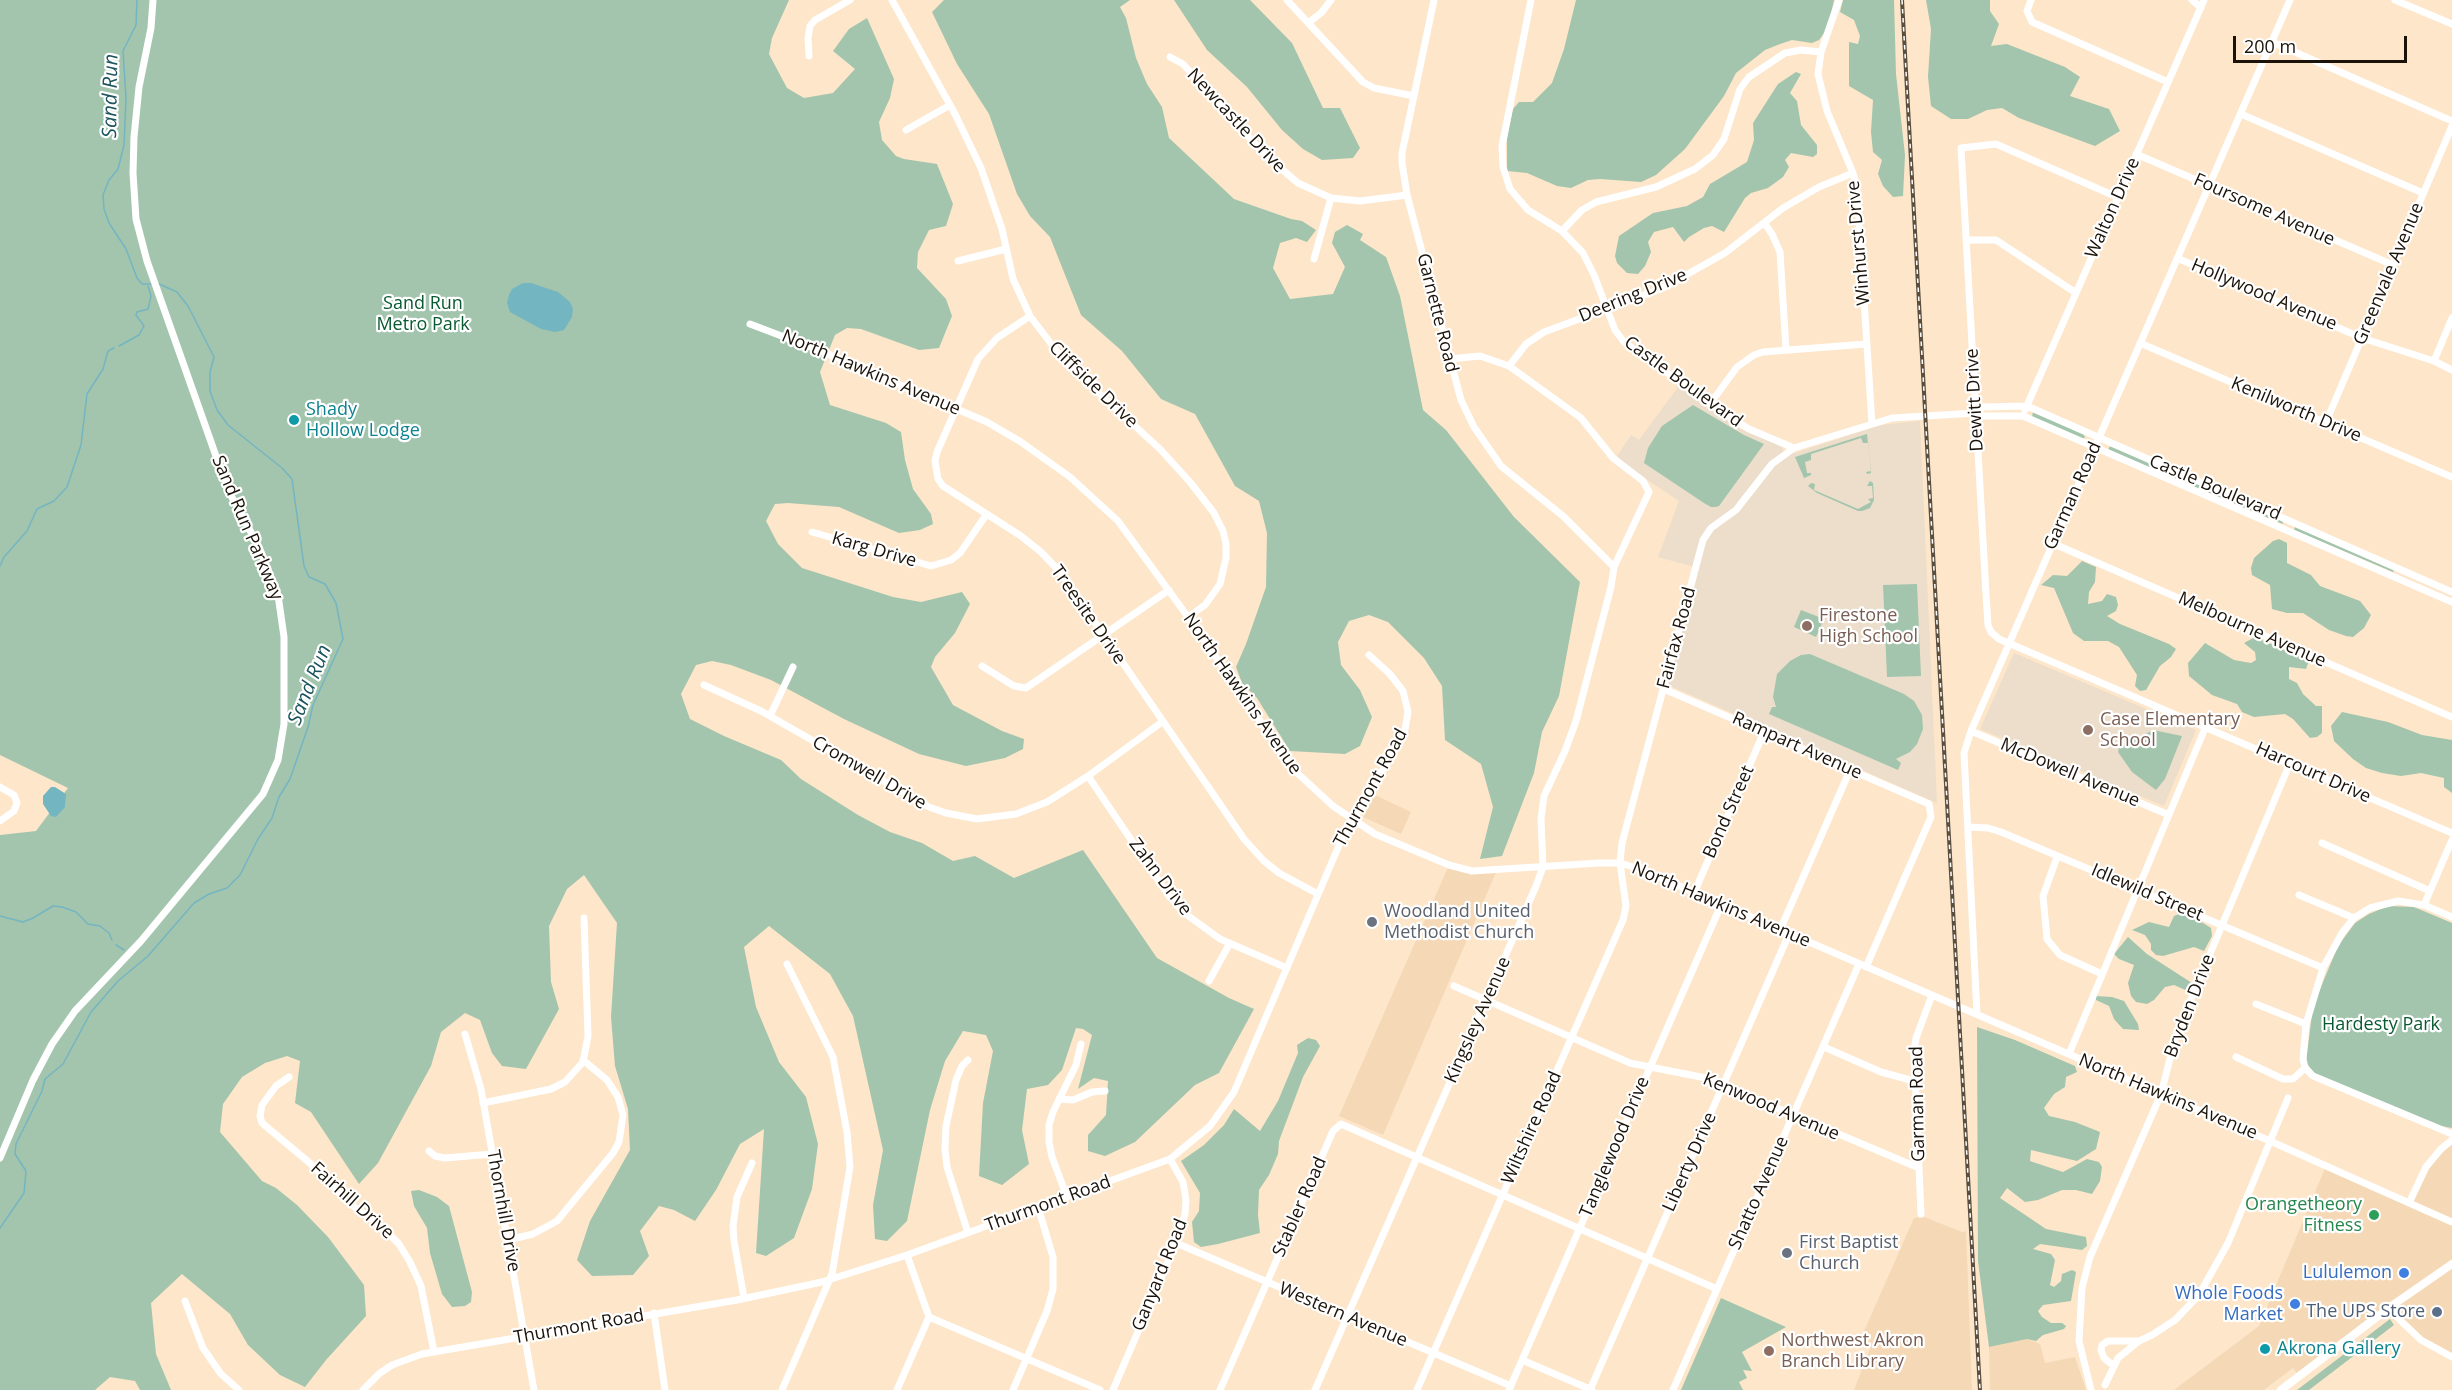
<!DOCTYPE html>
<html>
<head>
<meta charset="utf-8">
<style>
	body { margin:0 }
	#map { position:relative; width:2452px; height:1390px; overflow:hidden; background:#fde6c9; font-family:"Open Sans",sans-serif }
	canvas { display:block }
	.scale { position:absolute; left:2233px; top:36px; width:174px; height:27px; box-sizing:border-box; border:3px solid #1b1309; border-top:0; padding-left:8px; font-size:18px; line-height:21px; white-space:nowrap; color:#1b1309; -webkit-text-stroke:4px #fff; paint-order:stroke }
</style>
</head>
<body>
<div id="map">
<canvas width="2452" height="1390"></canvas>
<div class="scale">200 m</div>
</div>
<script>
const c = document.querySelector('canvas').getContext('2d');
c.lineJoin = 'round';
function fill(path, color) { c.fillStyle = color; c.fill(path, 'evenodd'); }
const toPath = rows => new Path2D(rows.map(r => 'M' + r).join(''));
function stroke(path, color, width, dash) { c.strokeStyle = color; c.lineWidth = width; c.lineCap = dash ? 'butt' : 'round'; c.setLineDash(dash || []); c.stroke(path); }
function write(font, color, halo, rows, align = 'center') {
  c.font = font + ' "Open Sans",sans-serif'; c.lineWidth = 4.5; c.setLineDash([]); c.textBaseline = 'middle'; c.strokeStyle = halo; c.fillStyle = color; for (const [text, x, y, turn = 0] of rows) {
    c.save(); c.translate(x, y); c.rotate((+turn || 0) * Math.PI / 180); c.textAlign = isNaN(turn) ? turn : align; if (halo) c.strokeText(text, 0, 0); c.fillText(text, 0, 0); c.restore();
  }
}
fill(toPath([
	[1375,795,1411,812,1401,834,1363,817],
	[1449,865,1497,870,1383,1135,1339,1116],
	[2452,1140,2452,1357,2428,1345,2390,1307,2299,1376,2293,1368,2264,1390,2174,1390,2259,1326,2326,1166,2409,1203,2422,1175],
	[1924,1217,1962,1232,1966,1231,1972,1390,1854,1390,1872,1343,1861,1338,1914,1218],
	[2027,1339,2040,1344,2045,1363,2075,1357,2086,1390,1990,1390,1989,1347]
]), '#f5d9b6');
fill(toPath([
	[1678,387,1740,429,1782,445,1783,450,1795,453,1881,425,1920,421,1937,803,1668,685,1699,568,1658,557,1679,501,1625,465,1617,456,1631,435,1639,440],
	[2014,653,2196,730,2164,806,1980,729]
]), '#ecdeca');
fill(toPath([
	[0,0,789,0,772,38,769,54,787,88,804,98,833,93,855,69,833,51,849,29,867,18,894,79,890,98,879,122,882,140,896,156,904,159,937,164,953,204,946,226,929,230,918,252,917,268,946,299,952,316,939,348,919,350,861,329,847,328,835,335,820,372,830,405,886,423,901,432,905,460,913,489,931,514,933,524,920,530,899,533,839,507,788,503,775,504,766,521,778,544,802,568,893,597,921,602,962,592,970,604,955,633,935,657,931,667,953,705,1002,731,1024,739,1023,749,1005,758,966,766,919,754,844,719,771,680,731,665,712,661,696,665,681,694,690,719,724,736,781,760,801,779,858,815,890,832,922,843,953,861,975,856,1014,878,1083,850,1157,958,1229,998,1254,1009,1219,1073,1195,1085,1135,1142,1105,1156,1088,1151,1088,1135,1106,1115,1108,1081,1094,1078,1078,1089,1092,1035,1083,1029,1076,1028,1062,1070,1048,1085,1027,1089,1022,1130,1029,1164,1002,1185,979,1176,983,1103,993,1051,986,1035,963,1031,945,1061,930,1110,907,1221,887,1241,875,1239,873,1205,883,1150,853,1016,830,974,769,926,744,947,756,1007,779,1062,806,1097,818,1144,812,1189,794,1238,766,1256,756,1253,764,1129,740,1144,716,1190,695,1221,674,1210,659,1206,640,1231,649,1256,633,1275,592,1276,577,1260,590,1221,630,1150,628,1109,615,1066,611,1017,617,923,584,875,567,889,549,926,551,982,559,1009,526,1069,502,1066,492,1053,480,1020,465,1013,441,1032,431,1066,408,1108,378,1163,359,1184,311,1112,295,1103,300,1061,287,1056,265,1063,242,1077,223,1104,220,1132,262,1181,276,1188,297,1205,328,1237,364,1285,366,1316,326,1360,305,1387,280,1375,248,1345,230,1314,182,1274,151,1303,156,1354,171,1390,140,1390,135,1381,110,1377,95,1390,0,1390,0,835,36,831,68,788,0,755],
	[944,0,1130,0,1120,7,1126,18,1136,58,1147,84,1162,107,1169,138,1234,199,1291,219,1302,221,1316,230,1307,242,1296,238,1280,243,1273,268,1290,299,1333,294,1345,267,1332,243,1335,232,1347,225,1363,234,1360,240,1386,257,1400,296,1423,410,1446,430,1514,517,1580,582,1559,696,1542,732,1534,773,1502,856,1480,859,1493,807,1481,764,1445,740,1442,686,1424,658,1388,622,1369,615,1349,621,1338,642,1341,665,1360,690,1372,717,1360,746,1345,754,1290,751,1257,698,1242,683,1236,667,1246,644,1266,587,1267,533,1259,501,1235,486,1195,414,1161,399,1122,351,1081,315,1050,237,1030,216,1017,194,989,114,957,64,932,12],
	[1174,0,1250,0,1292,43,1323,108,1340,108,1360,148,1353,158,1322,160,1303,149,1282,130,1247,87,1207,50],
	[1576,0,1834,0,1828,28,1819,40,1812,43,1792,40,1780,44,1765,50,1736,73,1724,96,1685,149,1656,175,1641,182,1600,179,1588,180,1571,188,1557,186,1527,173,1507,171,1507,138,1513,109,1519,102,1533,102,1552,83,1564,49],
	[1843,0,1894,0,1896,74,1905,155,1903,196,1893,197,1883,186,1878,174,1882,160,1873,152,1871,132,1873,100,1849,86,1849,42,1858,44,1860,36,1854,20,1840,12],
	[1926,0,1990,0,1990,11,1999,24,1991,46,2007,44,2065,67,2080,77,2070,96,2109,109,2120,131,2095,146,2019,118,2002,108,1987,110,1968,119,1951,119,1931,106,1928,77,1931,29],
	[1796,72,1801,74,1790,93,1797,101,1801,125,1817,145,1817,154,1813,157,1791,153,1785,160,1789,167,1783,177,1768,188,1751,193,1745,198,1724,232,1712,226,1704,228,1689,237,1684,242,1673,227,1654,232,1648,242,1651,252,1645,266,1638,274,1627,273,1617,263,1615,256,1619,236,1653,213,1687,206,1703,197,1710,184,1747,162,1754,140,1753,123,1778,84],
	[1693,405,1744,435,1764,444,1719,506,1715,507,1711,507,1704,503,1644,463,1648,448,1662,426],
	[2033,412,2083,434,2085,437,2083,439,2032,417],
	[1867,434,1871,473,1867,474,1866,472,1871,471,1868,443,1863,443,1861,438,1811,454,1811,460,1805,462,1807,473,1811,473,1811,475,1804,478,1795,457],
	[2110,446,2178,475,2179,478,2176,479,2108,450],
	[1870,481,1873,483,1874,500,1870,508,1862,511,1858,511,1817,493,1808,486,1811,483,1815,484,1814,490,1858,509,1871,502,1868,499,1873,498,1872,486,1867,486],
	[2192,482,2282,520,2283,524,2190,485],
	[2295,527,2394,570,2393,572,2294,530],
	[2279,539,2287,543,2287,563,2311,575,2320,586,2360,601,2371,615,2364,628,2353,637,2346,636,2329,630,2303,613,2287,613,2272,609,2270,585,2252,575,2251,568,2254,558,2273,541],
	[2082,561,2096,567,2095,582,2089,592,2088,604,2102,601,2107,594,2116,597,2118,605,2116,611,2107,616,2120,624,2169,644,2176,649,2171,657,2160,666,2146,690,2140,691,2135,686,2137,675,2119,647,2108,641,2084,641,2073,633,2054,588,2041,585,2053,575,2067,576],
	[1917,584,1921,676,1887,677,1883,585],
	[1801,610,1824,619,1816,637,1794,627],
	[2255,637,2309,661,2306,669,2289,667,2289,679,2297,683,2303,694,2316,706,2322,706,2322,733,2317,737,2310,738,2293,719,2285,714,2254,717,2242,712,2237,704,2212,695,2189,676,2188,663,2205,643,2234,660,2251,663,2256,660,2255,652,2244,643],
	[1810,654,1904,694,1914,701,1922,715,1923,729,1917,744,1910,752,1896,759,1901,763,1898,770,1769,714,1772,707,1776,707,1773,697,1777,674,1790,661,1801,655],
	[2342,712,2388,722,2422,735,2452,740,2452,793,2444,787,2444,778,2421,773,2401,776,2382,773,2366,768,2353,759,2334,741,2331,726],
	[2153,730,2182,736,2165,779,2156,790,2132,772,2118,752,2119,748],
	[2388,906,2414,907,2452,923,2452,1128,2441,1126,2314,1073,2306,1062,2313,1006,2338,946,2355,923,2369,914],
	[2181,913,2192,916,2211,928,2212,936,2204,951,2194,947,2163,956,2156,955,2151,950,2151,944,2145,935,2132,930,2149,922,2169,927,2174,916],
	[2128,937,2147,954,2192,983,2193,988,2190,992,2174,985,2165,987,2154,1000,2147,1004,2136,1002,2131,996,2128,983,2134,965,2119,959,2114,954],
	[2096,996,2112,997,2124,1001,2138,1024,2139,1030,2123,1029,2114,1019,2109,1006,2096,1000],
	[1977,1027,2015,1040,2075,1066,2077,1072,2066,1077,2065,1087,2054,1094,2044,1108,2049,1116,2075,1122,2100,1132,2096,1149,2077,1161,2031,1150,2030,1161,2063,1172,2087,1159,2099,1162,2102,1167,2100,1181,2092,1194,2076,1190,2062,1190,2038,1200,2025,1202,2007,1188,2000,1198,2046,1229,2086,1237,2087,1246,2082,1250,2040,1244,2033,1249,2051,1254,2055,1260,2050,1285,2054,1287,2061,1281,2062,1274,2072,1270,2076,1272,2071,1301,2043,1305,2038,1311,2042,1317,2051,1323,2062,1323,2066,1326,2064,1329,2043,1335,2036,1341,2027,1339,1989,1347,1978,1261],
	[1308,1038,1316,1040,1320,1046,1303,1077,1279,1141,1278,1154,1269,1175,1259,1190,1258,1215,1260,1233,1218,1244,1201,1247,1194,1242,1192,1222,1199,1211,1200,1193,1181,1161,1204,1145,1224,1125,1234,1109,1260,1131,1278,1101,1298,1053,1297,1045],
	[419,1190,437,1197,449,1206,472,1292,471,1302,465,1306,452,1307,442,1294,430,1253,427,1228,414,1206,411,1191],
	[1721,1298,1786,1327,1742,1352,1752,1371,1743,1370,1747,1378,1739,1382,1743,1390,1681,1390],
	[2390,1319,2394,1325,2309,1390,2297,1390]
]), '#a3c5ad');
fill(toPath([
	[523,283,531,283,558,292,570,302,573,309,572,317,564,330,555,332,541,329,510,312,507,303,509,295,512,289],
	[51,787,55,787,66,794,65,807,56,817,51,816,43,804,43,796]
]), '#74b5c2');
stroke(toPath([
	[137,0,136,25,123,51,126,98,124,145,118,169,109,180,103,195,104,209,109,223,126,249,137,278,142,284,152,284],
	[119,346,139,335,144,326,136,315,137,312,148,309,151,296,148,286],
	[0,566,4,557,27,531,37,509,54,501,67,487,81,445,87,394,103,369,108,351,114,348],
	[0,916,23,922,33,918,53,906,62,907,76,912,88,924,100,926,109,933,112,940],
	[116,945,124,950],
	[0,1228,24,1193,26,1171,15,1154,16,1144,42,1091,45,1079,63,1064,91,1012,118,981,148,956,194,903,209,894,227,888,240,875,258,839,272,818,279,797,290,779,308,727,313,705,343,639,336,603,325,584,309,577,304,566,292,479,282,468,228,425,217,410,210,391,210,372,214,357,188,306,177,292,159,284]
]), '#74b5c2', 1.5);
stroke(toPath([
	[892,0,955,114,981,168,1002,229,1013,279,1030,316,1065,362,1160,449,1190,482,1214,513,1223,531,1226,544,1226,558,1220,584,1205,605,1188,617],
	[1287,0,1363,82,1374,88,1414,96],
	[1434,0,1402,153,1402,163,1407,195,1461,400,1474,427,1501,466,1563,516,1614,567],
	[1531,0,1502,146,1503,167,1510,189,1528,210,1562,231,1583,253,1594,275,1615,330,1624,342,1726,415,1749,429,1794,448,1892,418,1976,413,1984,416,2023,416,2452,602],
	[1839,0,1821,52,1818,74,1827,111,1853,173,1857,189,1872,424],
	[2031,0,2027,11,2032,22,2168,82],
	[2192,0,2201,8],
	[2395,0,2452,24],
	[1308,23,1321,13,1331,0],
	[2272,42,2452,121],
	[809,56,808,38,810,26,815,20,850,0],
	[1170,57,1183,64,1265,155,1298,183,1331,198,1360,201,1407,195],
	[2241,114,2423,193],
	[906,130,950,105],
	[2136,154,2393,265],
	[2117,197,1996,144,1961,148,1986,594,1988,625,1991,632,1999,639,2452,833],
	[1765,224,1772,234,1780,252,1786,350],
	[1562,231,1582,210,1596,202,1656,187,1695,169,1713,155,1724,139,1740,89,1749,77,1785,53,1801,50,1821,52],
	[1966,240,1996,240,2076,293],
	[2177,258,2362,338,2434,361,2452,370],
	[1314,259,1331,198],
	[958,261,1006,249],
	[1030,316,997,338,978,359,937,452,935,461,938,479,943,486,1021,536,1041,552,1061,573,1244,839,1264,861,1279,873,1318,894],
	[750,324,821,351,987,422,1021,442,1070,477,1118,521,1188,617,1294,770,1333,806,1375,834,1449,865,1472,871,1599,863,1620,863,1640,869,2270,1141,2452,1222],
	[2140,343,2452,477],
	[2434,361,2452,318],
	[1509,366,1526,344,1544,332,1663,288,1725,253,1783,208,1819,187,1853,173],
	[1710,404,1737,367,1754,355,1763,352,1866,344],
	[2025,410,2204,0],
	[1976,413,1983,407,2027,406,2452,592],
	[2326,422,2452,126],
	[812,532,931,566,951,560,960,553,986,515],
	[2052,543,2452,717],
	[982,666,1014,686,1026,688,1169,590],
	[704,685,761,711,929,807,946,813,977,819,1016,814,1047,802,1088,776,1162,722],
	[1664,689,1929,804,1931,817,1866,967],
	[770,716,793,667],
	[1971,731,2169,815],
	[1088,776,1169,896,1183,912,1220,939,1287,968],
	[0,787,14,795,17,803,14,811,0,821],
	[1968,827,1988,828,2001,832,2323,968],
	[2322,843,2430,891],
	[2057,857,2043,896,2047,939,2060,955,2102,974],
	[1694,893,1764,732],
	[2299,895,2354,918],
	[2424,905,2452,840],
	[2452,917,2424,905,2398,901,2370,908,2354,918,2342,933,2323,968,2306,1024,2303,1059,2305,1068,2313,1076,2452,1134],
	[1780,930,1850,770],
	[1209,981,1230,943],
	[1454,986,1630,1063,1706,1078,1919,1168],
	[2256,1004,2306,1024],
	[1977,1014,1964,753,1971,731,2290,0],
	[465,1034,481,1089,534,1390],
	[1824,1047,1881,1072,1914,1081],
	[2069,1054,2206,726],
	[2236,1057,2283,1079,2293,1079,2305,1068],
	[968,1060,962,1066,956,1080,946,1126,945,1149,947,1167,968,1233],
	[289,1077,276,1086,262,1105,260,1116,262,1123,311,1164,349,1203,382,1227,399,1244,410,1262,421,1286,434,1352],
	[1059,1099,1073,1100,1092,1092,1105,1091],
	[483,1103,551,1089,565,1082,583,1062,588,1036,584,918],
	[429,1151,435,1156,445,1158,492,1154],
	[0,1158,33,1080,52,1044,75,1011,141,941,263,794,278,760,284,724,284,637,278,595,259,547,228,490,147,261,136,219,133,173,134,137,139,87,151,28,153,0],
	[1067,1197,1052,1157,1049,1142,1049,1125,1053,1112,1076,1065,1081,1044],
	[2409,1203,2426,1167,2441,1149,2452,1140],
	[1921,1214,1914,1051,1916,1038,1932,995],
	[508,1240,533,1234,557,1221,613,1153,619,1142,623,1115,618,1097,607,1080,583,1060],
	[1176,1243,1511,1386],
	[907,1255,929,1317,1100,1390],
	[744,1298,734,1241,733,1226,737,1197,752,1163],
	[185,1301,203,1348,221,1374,239,1390],
	[2390,1307,2401,1321,2421,1340,2452,1357],
	[654,1313,665,1390],
	[1522,1360,1592,1390],
	[2114,1366,2104,1358,2101,1350,2102,1345,2108,1341,2139,1341,2152,1335,2175,1320,2199,1295,2228,1243,2288,1098],
	[2105,1385,2118,1358,2139,1341],
	[363,1390,380,1373,392,1365,422,1354,737,1300,822,1282,907,1255,1170,1159,1210,1126,1234,1092,1343,836,1404,735,1408,712,1403,691,1390,674,1369,655],
	[782,1390,832,1274,850,1167,847,1132,833,1057,787,964],
	[897,1390,929,1317],
	[1013,1390,1047,1311,1053,1289,1053,1257,1038,1207],
	[1113,1390,1176,1243,1185,1214,1186,1200,1183,1182,1170,1159],
	[1220,1390,1333,1131,1341,1124,1717,1289],
	[1315,1390,1536,886,1543,867,1541,819,1544,796,1565,751,1576,721,1611,587,1614,567,1649,492,1643,481,1613,458,1581,418,1509,366,1480,356,1450,359],
	[1417,1390,1623,920,1626,906,1620,863,1622,843,1703,540,1711,528,1736,510,1772,464,1794,448],
	[1509,1390,1721,905],
	[1590,1390,1789,934],
	[1673,1390,1859,964],
	[2091,1390,2079,1341,2082,1288,2090,1257,2161,1094,2176,1035,2290,763]
]), '#fff', 7);
stroke(toPath([
	[2281,1390,2390,1307,2452,1264]
]), '#fff', 8);
const rail = toPath([
	[1902,0,1980,1390]
]);
stroke(rail, '#5a4e3f', 4);
stroke(rail, '#fff', 1.5, [4.5]);
for (const [x, y, r, color] of [
	[294,420,6,"#0f9aa8"],
	[1807,626,6,"#8d6e63"],
	[2088,730,6,"#8d6e63"],
	[1372,922,6,"#6b7280"],
	[2374,1215,6,"#2e9e5b"],
	[1787,1253,6,"#6b7280"],
	[2404,1273,6,"#3f7fe0"],
	[2295,1304,6,"#3f7fe0"],
	[2437,1312,6,"#5c6f8a"],
	[2265,1349,6,"#0f9aa8"],
	[1769,1351,6,"#8d6e63"]
]) { const dot = new Path2D(); dot.arc(x, y, r, 0, 2 * Math.PI); c.fillStyle = color; c.fill(dot); stroke(dot, '#fff', 2); }
write('18px', '#1b1309', '#fff', [
	["Newcastle Drive",1236,121,47],
	["Walton Drive",2113,208,-66],
	["Foursome Avenue",2264,210,24],
	["Winhurst Drive",1859,243,-95],
	["Greenvale Avenue",2389,274,-67],
	["Hollywood Avenue",2264,295,23],
	["Deering Drive",1633,296,-22],
	["Garnette Road",1437,313,76],
	["North Hawkins Avenue",871,373,23],
	["Castle Boulevard",1683,382,36],
	["Cliffside Drive",1093,385,44],
	["Dewitt Drive",1975,400,-93],
	["Kenilworth Drive",2296,410,23],
	["Castle Boulevard",2215,488,23],
	["Garman Road",2073,496,-66],
	["Sand Run Parkway",247,528,67],
	["Karg Drive",874,550,16],
	["Treesite Drive",1088,615,55],
	["Melbourne Avenue",2252,630,24],
	["Fairfax Road",1677,638,-75],
	["North Hawkins Avenue",1242,694,55],
	["Rampart Avenue",1797,746,24],
	["Cromwell Drive",869,773,30],
	["McDowell Avenue",2070,773,23],
	["Harcourt Drive",2313,773,24],
	["Thurmont Road",1371,788,-61],
	["Bond Street",1729,812,-66],
	["Zahn Drive",1160,877,53],
	["Idlewild Street",2147,893,23],
	["North Hawkins Avenue",1721,905,23],
	["Bryden Drive",2190,1006,-69],
	["Kingsley Avenue",1478,1020,-66],
	["North Hawkins Avenue",2168,1097,23],
	["Garman Road",1918,1104,-91],
	["Kenwood Avenue",1771,1107,23],
	["Wiltshire Road",1532,1128,-66],
	["Tanglewood Drive",1615,1147,-67],
	["Liberty Drive",1690,1162,-66],
	["Shatto Avenue",1759,1193,-66],
	["Fairhill Drive",352,1201,42],
	["Thurmont Road",1048,1204,-20],
	["Stabler Road",1300,1207,-66],
	["Thornhill Drive",503,1211,80],
	["Ganyard Road",1160,1275,-68],
	["Western Avenue",1343,1315,23],
	["Thurmont Road",579,1327,-10]
]);
write('18px', '#0a5a31', '#fff', [
	["Sand Run",423,304],
	["Metro Park",423,325],
	["Hardesty Park",2381,1025]
]);
write('18px', '#0d838f', '#fff', [
	["Shady",306,410],
	["Hollow Lodge",306,431],
	["Akrona Gallery",2277,1349]
], 'left');
write('18px', '#785e54', '#fff', [
	["Firestone",1819,616],
	["High School",1819,637],
	["Case Elementary",2100,720],
	["School",2100,741],
	["Northwest Akron",1781,1341],
	["Branch Library",1781,1362]
], 'left');
write('18px', '#5b616d', '#fff', [
	["Woodland United",1384,912],
	["Methodist Church",1384,933],
	["First Baptist",1799,1243],
	["Church",1799,1264]
], 'left');
write('18px', '#27864d', '#fff', [
	["Orangetheory",2362,1205],
	["Fitness",2362,1226]
], 'right');
write('18px', '#366cbe', '#fff', [
	["Lululemon",2392,1273],
	["Whole Foods",2283,1294],
	["Market",2283,1315]
], 'right');
write('18px', '#4e5e75', '#fff', [
	["The UPS Store",2425,1312]
], 'right');
write('italic 20px', '#1c545e', '#fff', [
	["Sand Run",111,96,-89],
	["Sand Run",310,685,-68]
]);
</script>
</body>
</html>
